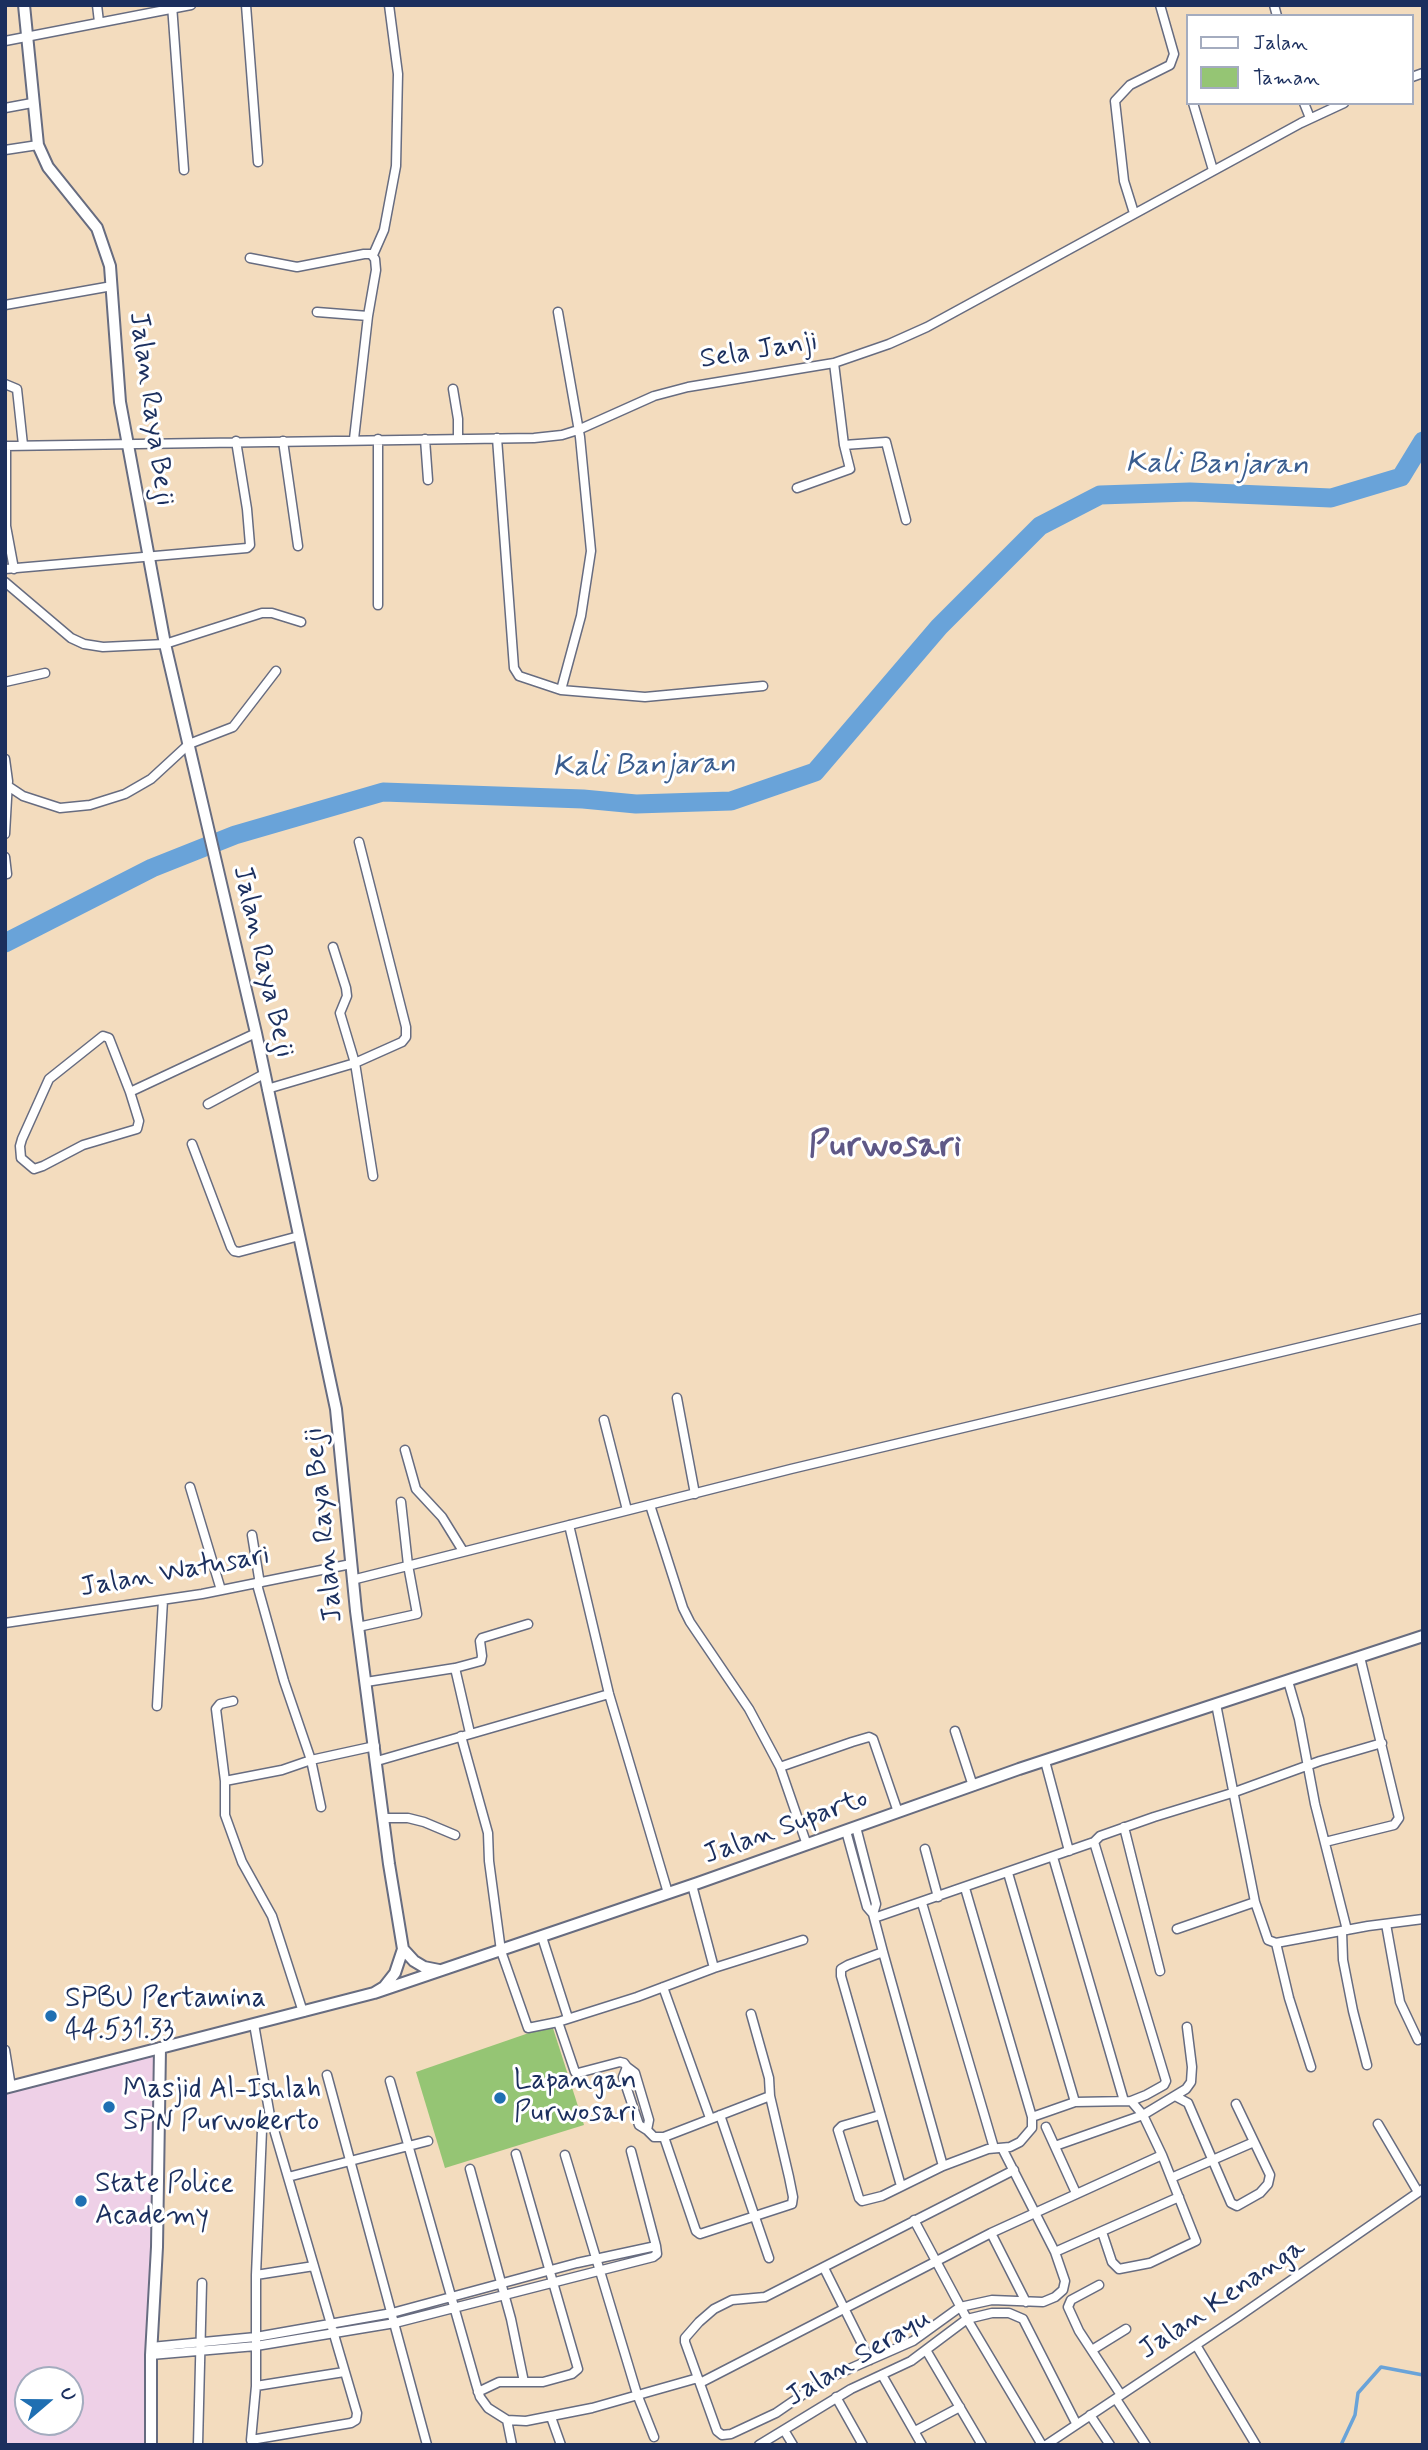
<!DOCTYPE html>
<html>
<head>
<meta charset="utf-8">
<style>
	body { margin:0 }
	#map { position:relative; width:1428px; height:2450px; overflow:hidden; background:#f3dcbe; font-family:Mynerve,sans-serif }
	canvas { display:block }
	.frame { position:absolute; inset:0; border:7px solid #1b2f5e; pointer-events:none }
	.legend { position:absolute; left:1186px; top:14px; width:228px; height:91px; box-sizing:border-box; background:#fff; border:2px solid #a4acbf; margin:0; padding:9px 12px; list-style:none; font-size:21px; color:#1b2f5e }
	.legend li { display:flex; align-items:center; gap:14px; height:35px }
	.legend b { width:35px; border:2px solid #a4acbf }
	.north { position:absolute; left:14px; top:2366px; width:70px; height:70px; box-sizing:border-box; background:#fff; border:2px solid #a4acbf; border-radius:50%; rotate:70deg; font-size:19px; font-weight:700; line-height:28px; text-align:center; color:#1b2f5e }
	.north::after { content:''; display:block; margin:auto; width:24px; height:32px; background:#1f6fb2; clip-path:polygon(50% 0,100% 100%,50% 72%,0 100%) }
</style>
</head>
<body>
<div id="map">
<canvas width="1428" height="2450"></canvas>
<div class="frame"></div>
<ul class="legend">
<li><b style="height:9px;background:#fff"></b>Jalan</li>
<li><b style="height:19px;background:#95c574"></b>Taman</li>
</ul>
<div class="north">U</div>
</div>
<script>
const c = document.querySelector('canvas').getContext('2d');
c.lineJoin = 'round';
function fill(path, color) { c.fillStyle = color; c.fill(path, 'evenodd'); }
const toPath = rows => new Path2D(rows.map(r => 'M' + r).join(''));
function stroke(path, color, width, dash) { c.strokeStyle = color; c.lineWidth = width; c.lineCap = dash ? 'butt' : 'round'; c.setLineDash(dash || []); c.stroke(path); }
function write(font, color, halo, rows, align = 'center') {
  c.font = font + ' Mynerve,sans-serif'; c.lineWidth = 6; c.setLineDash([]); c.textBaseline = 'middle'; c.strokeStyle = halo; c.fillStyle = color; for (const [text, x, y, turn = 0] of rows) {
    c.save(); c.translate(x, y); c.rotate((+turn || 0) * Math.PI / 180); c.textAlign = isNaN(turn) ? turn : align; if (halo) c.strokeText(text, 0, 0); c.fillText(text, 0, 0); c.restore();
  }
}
fill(toPath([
	[160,2048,151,2445,5,2445,5,2088],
	[28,2380,70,2380,70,2422,28,2422]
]), '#eed0e7');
fill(toPath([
	[552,2025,584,2125,445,2168,416,2072]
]), '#95c574');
stroke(toPath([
	[1341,2445,1355,2415,1358,2393,1381,2367,1423,2375]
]), '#69a3d9', 3.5);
stroke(toPath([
	[5,943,152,868,235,835,383,792,583,799,636,804,731,801,815,772,939,627,1040,526,1100,495,1190,492,1331,498,1401,477,1423,441]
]), '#69a3d9', 19);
const street = toPath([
	[97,5,99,22],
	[172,5,184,170],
	[246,5,258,162],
	[1274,5,1277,16],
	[5,41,191,5],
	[1412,77,1423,73],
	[1193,103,1213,170],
	[1304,103,1310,118],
	[5,108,32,103],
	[5,150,38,145],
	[1134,213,1124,181,1115,101,1130,85,1170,65,1174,54,1160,5],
	[373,255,384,230,396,166,398,74,389,5],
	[250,258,297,267,364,254,371,254,375,259,376,270,368,316,354,439],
	[5,305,112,286],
	[317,312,368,316],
	[558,312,580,437,591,551,581,616,561,690],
	[5,384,17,389,23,445],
	[453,389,458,419,458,438],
	[497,438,514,668,519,676,561,690,645,697,763,686],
	[378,439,378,605],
	[425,439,428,480],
	[283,441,298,546],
	[844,445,886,442,906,520],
	[5,446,534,438,562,435,578,430,654,396,688,387,834,363,889,344,927,327,1301,123,1344,103],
	[6,446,6,526,14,569],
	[797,488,850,469,844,445,834,363],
	[5,569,247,548,250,545,247,509,236,441],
	[5,582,71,638,84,644,103,647,165,644,262,613,272,613,301,622],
	[5,682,45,673],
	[5,759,8,781,5,834],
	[8,786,23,796,60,808,90,805,125,794,151,779,189,744,233,727,276,671],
	[5,857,7,874],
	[333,947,346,988,347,996,340,1013,355,1063,373,1176],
	[267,1089,355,1063,402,1042,406,1037,406,1027,359,842],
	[130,1092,139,1121,137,1129,83,1145,43,1166,34,1169,21,1158,20,1146,22,1139,49,1079,103,1036,109,1038,130,1092,256,1033],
	[208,1104,264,1074],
	[192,1144,231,1247,234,1251,239,1252,299,1236],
	[677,1398,695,1494],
	[604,1420,627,1510],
	[405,1450,416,1489,442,1517,463,1551],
	[190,1487,221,1590],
	[650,1505,683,1608,690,1622,749,1709,780,1767,807,1845],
	[569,1525,609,1694,668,1893],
	[252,1535,259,1578,258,1588,284,1681,311,1760,375,1746],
	[352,1580,791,1469,1423,1318],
	[5,1623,202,1594,351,1564],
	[358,1627,417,1614,408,1565,401,1502],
	[455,1668,470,1733],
	[1288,1681,1299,1719,1315,1804,1347,1930],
	[366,1682,455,1668,481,1661,482,1656,480,1641,482,1638,528,1624],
	[233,1701,220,1704,216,1709,225,1781,225,1815,242,1862,272,1916,303,2012],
	[1216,1704,1255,1902,1268,1940,1276,1943,1368,1926,1423,1919],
	[157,1706,163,1600],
	[955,1731,973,1786],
	[461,1736,488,1833,489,1861,501,1951,528,2028,558,2022,637,1997,714,1968,692,1885],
	[377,1761,609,1694],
	[1045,1761,1069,1851],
	[780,1767,852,1742,869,1737,873,1739,898,1812],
	[225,1781,282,1770,311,1760,321,1807],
	[384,1818,408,1818,424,1822,455,1835],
	[856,1827,876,1904,873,1914,883,1952,943,2166],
	[1124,1827,1160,1971],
	[846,1831,867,1907,873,1914],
	[1094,1842,1100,1836,1154,1817,1232,1793,1320,1761,1382,1743],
	[1325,1842,1394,1825,1399,1818,1360,1657],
	[925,1849,938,1897],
	[1053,1857,1124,2101],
	[1008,1873,1075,2102],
	[965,1888,1032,2117],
	[922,1903,994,2148],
	[874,1918,1094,1842,1166,2081,1164,2085,1146,2095,1131,2101,1075,2102,1032,2117,1032,2128,1020,2142,1010,2147,988,2149,943,2166,882,2196,862,2201,859,2198,838,2130,842,2126,880,2115],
	[1386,1924,1400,2002,1418,2040],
	[1177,1929,1255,1902],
	[1342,1931,1343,1960,1353,2011,1367,2065],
	[542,1937,568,2018],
	[1276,1943,1289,1998,1311,2067],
	[883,1952,848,1965,841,1969,841,1976,901,2186],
	[714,1968,803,1940],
	[663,1987,710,2118],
	[558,2022,575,2072,578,2073,620,2062,624,2063,627,2067],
	[254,2024,270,2116,357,2413,356,2420,351,2423,251,2440,256,2386,256,2275,262,2130,270,2116],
	[5,2050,11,2087],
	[627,2067,635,2073,649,2120,647,2130,639,2125,623,2077,627,2067],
	[327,2075,427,2445],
	[390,2081,476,2384,480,2397,488,2408,507,2420,526,2421,592,2408,698,2378],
	[1175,2096,1188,2103,1231,2203,1237,2206,1260,2193,1268,2184,1270,2175,1236,2104],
	[720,2115,769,2258],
	[1378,2124,1418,2192],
	[1046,2127,1076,2193],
	[647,2130,654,2137,664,2137,770,2096],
	[664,2137,696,2231,700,2234,792,2204,793,2197,789,2177,770,2096,769,2078,751,2014],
	[1055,2146,1143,2115,1186,2089,1191,2082,1192,2067,1187,2027],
	[1002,2148,1055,2252,1065,2281,1063,2290,1055,2297,1043,2302,992,2300,960,2307,913,2341,824,2380,776,2413,731,2434,722,2435,717,2431,685,2342,685,2338,699,2322,714,2309,732,2300,765,2297,1014,2170],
	[631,2151,656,2246],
	[565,2155,637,2394,654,2437],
	[470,2169,511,2319,524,2382],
	[288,2177,428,2141],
	[1171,2178,1254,2142],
	[914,2220,967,2319,1042,2445],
	[1102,2232,1112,2262,1119,2269,1150,2263,1196,2241,1162,2155,1143,2115,1131,2101],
	[991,2233,1026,2302],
	[1055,2252,1179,2197],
	[824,2268,870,2360],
	[256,2275,314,2266],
	[1099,2285,1071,2300,1068,2307,1079,2331,1121,2395],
	[1196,2345,1256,2445],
	[926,2350,982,2445],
	[1092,2350,1126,2329],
	[151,2355,256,2346,395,2323,653,2257,657,2254,656,2246,577,2263,392,2313,256,2337,151,2347],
	[882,2375,922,2445],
	[700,2383,991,2233,1162,2155],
	[256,2386,344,2372],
	[478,2392,499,2382,543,2382,572,2374,578,2369,516,2154],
	[836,2397,863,2445],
	[1116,2399,1146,2445],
	[1090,2415,1110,2445],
	[551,2417,561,2445],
	[507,2420,512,2445],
	[784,2430,793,2445],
	[915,2431,960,2407],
	[198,2445,202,2283],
	[759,2445,851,2389,911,2361,967,2319,992,2313,1009,2313,1023,2319,1076,2423],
	[1046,2445,1238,2317,1423,2189]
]);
const secondary = toPath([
	[24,5,38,145,48,167,97,228,110,266,120,402,165,644,256,1033,336,1409,356,1611,389,1864,403,1949,395,1973,384,1987,374,1993],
	[403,1949,414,1961,424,1967,439,1970],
	[5,2088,374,1993,698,1883,1019,1769,1423,1636],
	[151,2445,151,2355,157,2247,160,2048]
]);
stroke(street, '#676c80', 11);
stroke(secondary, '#676c80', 14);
stroke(street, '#fff', 8);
stroke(secondary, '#fff', 10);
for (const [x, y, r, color] of [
	[51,2016,7,"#1f6fb2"],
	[500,2098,7,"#1f6fb2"],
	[109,2107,7,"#1f6fb2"],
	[81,2201,7,"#1f6fb2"]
]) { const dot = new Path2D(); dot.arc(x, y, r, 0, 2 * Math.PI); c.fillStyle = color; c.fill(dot); stroke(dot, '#fff', 2.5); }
write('28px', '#1b2f5e', '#fff', [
	["Sela Janji",759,352,-9],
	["Jalan Raya Beji",150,409,82],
	["Jalan Raya Beji",262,962,77],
	["Jalan Raya Beji",325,1525,-96],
	["Jalan Watusari",175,1573,-10],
	["Jalan Suparto",786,1828,-20],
	["Jalan Kenanga",1223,2300,-34],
	["Jalan Serayu",859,2359,-31]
]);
write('28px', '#1b2f5e', '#fff', [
	["SPBU Pertamina",65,2000],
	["44.531.33",65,2032],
	["Lapangan",514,2082],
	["Purwosari",514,2114],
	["Masjid Al-Ishlah",123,2091],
	["SPN Purwokerto",123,2123],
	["State Police",95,2185],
	["Academy",95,2217]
], 'left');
write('italic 30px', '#3a5d8f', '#fff', [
	["Kali Banjaran",1217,466,1],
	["Kali Banjaran",644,767,-1]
]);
write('bold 35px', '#5f5886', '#fff', [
	["Purwosari",885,1148]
]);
</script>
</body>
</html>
